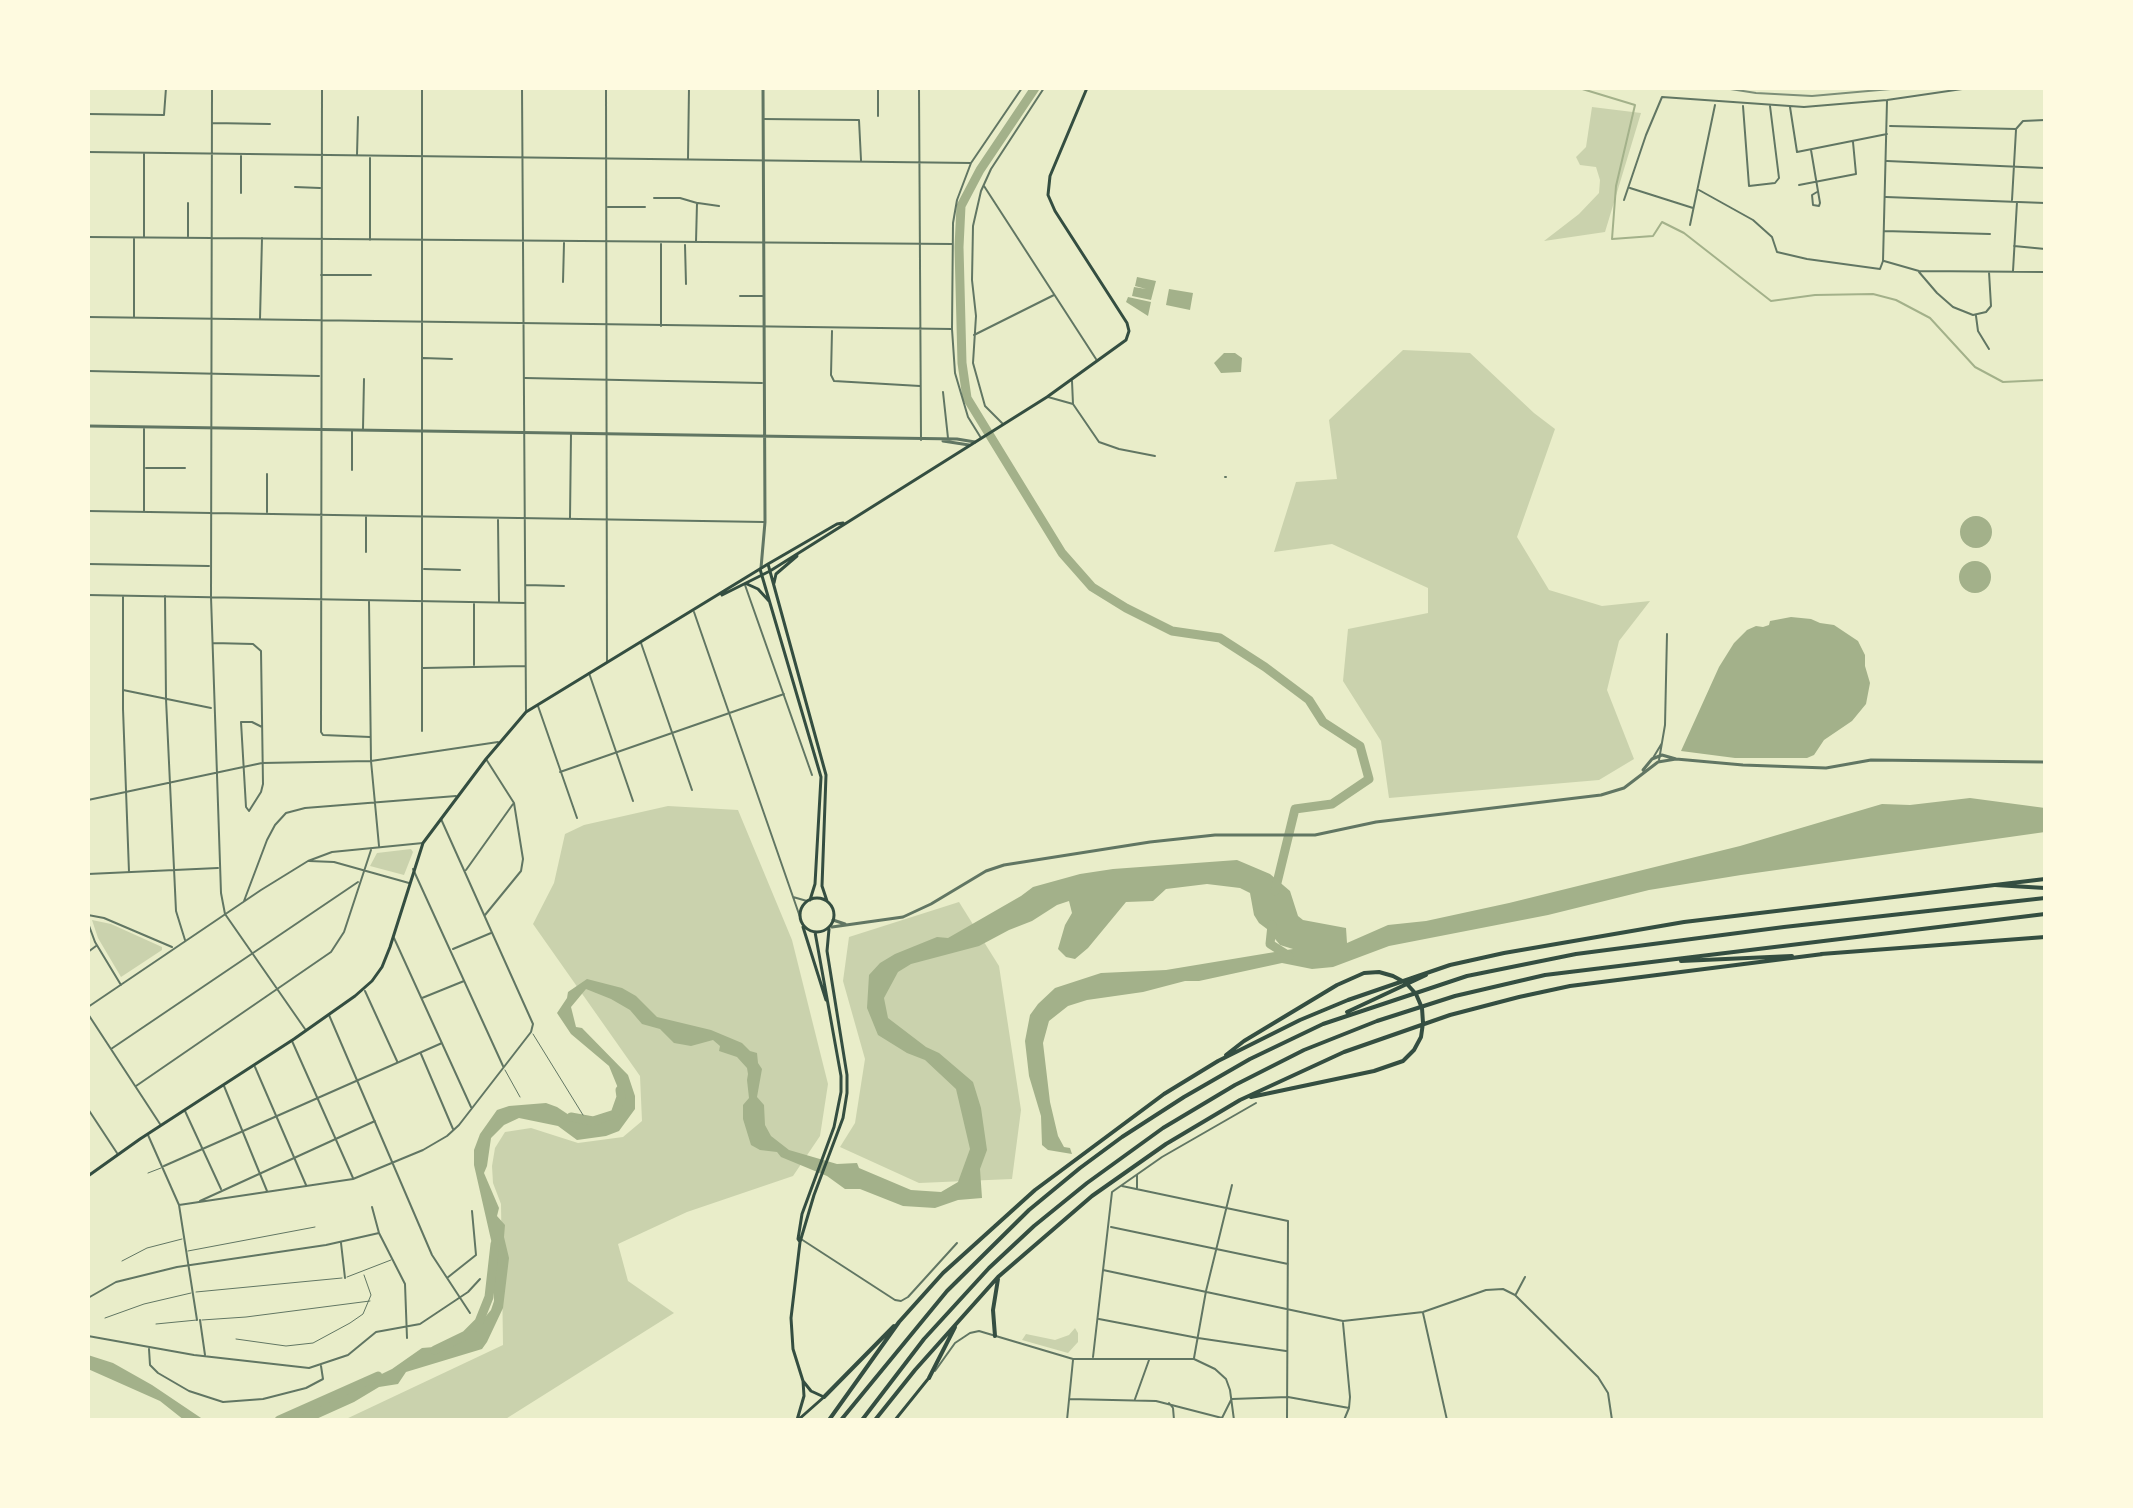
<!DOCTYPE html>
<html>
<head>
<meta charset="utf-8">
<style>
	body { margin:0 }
	#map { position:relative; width:2133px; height:1508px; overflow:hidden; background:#e9edc9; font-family:"DM Sans",sans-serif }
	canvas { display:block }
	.frame { position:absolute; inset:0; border:90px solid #fefae0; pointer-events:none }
</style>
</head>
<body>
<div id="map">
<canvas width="2133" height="1508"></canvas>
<div class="frame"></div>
</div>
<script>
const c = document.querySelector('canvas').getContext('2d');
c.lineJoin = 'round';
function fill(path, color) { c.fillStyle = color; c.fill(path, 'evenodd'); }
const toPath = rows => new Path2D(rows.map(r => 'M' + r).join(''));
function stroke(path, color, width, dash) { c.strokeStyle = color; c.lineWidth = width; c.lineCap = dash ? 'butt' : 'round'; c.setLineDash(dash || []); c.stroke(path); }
fill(toPath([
	[1592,107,1641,113,1605,232,1544,241,1579,214,1599,193,1600,180,1596,167,1580,165,1576,157,1586,147],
	[1403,350,1470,353,1534,413,1555,429,1517,537,1549,590,1602,606,1650,601,1619,641,1607,690,1634,759,1599,780,1389,798,1381,741,1343,681,1348,629,1428,613,1428,588,1332,544,1274,552,1296,482,1337,479,1329,420],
	[668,806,738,810,792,940,828,1084,820,1136,793,1176,687,1212,618,1244,628,1281,674,1313,504,1420,344,1420,503,1345,501,1204,493,1183,492,1166,495,1148,505,1132,531,1128,578,1143,623,1137,642,1121,640,1076,533,924,554,883,565,834,584,825],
	[411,849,413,852,404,875,370,866,377,853],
	[959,902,999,966,1021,1110,1012,1179,919,1183,840,1147,855,1123,865,1059,843,981,849,937],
	[92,920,111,924,162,947,162,950,121,977,98,938],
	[1075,1328,1078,1333,1078,1342,1068,1353,1022,1340,1026,1334,1055,1340,1069,1335]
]), '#cad2ad');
fill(toPath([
	[1137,277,1156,281,1151,300,1132,296,1134,287,1146,289,1135,286],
	[1169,289,1193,293,1190,310,1166,305],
	[1128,297,1151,302,1148,316,1126,302],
	[1224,353,1235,353,1242,358,1241,372,1221,373,1214,363],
	'1960 532a16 16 0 1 1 32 0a16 16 0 1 1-32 0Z',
	'1959 577a16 16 0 1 1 32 0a16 16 0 1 1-32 0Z',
	[1791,617,1811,619,1820,623,1834,625,1858,641,1865,655,1865,666,1870,683,1866,704,1852,721,1824,740,1814,755,1807,758,1735,758,1681,751,1719,667,1734,643,1747,630,1756,626,1763,627,1769,625,1770,621],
	[1970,798,2045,808,2045,832,1741,875,1649,890,1548,915,1389,946,1333,967,1312,969,1282,963,1199,981,1185,981,1143,992,1087,1000,1068,1006,1049,1021,1043,1043,1050,1102,1058,1136,1064,1147,1070,1148,1072,1154,1048,1150,1042,1145,1041,1116,1029,1076,1025,1041,1030,1015,1038,1004,1055,988,1101,973,1166,970,1293,949,1280,945,1267,929,1259,923,1254,915,1250,893,1240,888,1207,884,1166,889,1153,901,1126,902,1088,948,1075,959,1066,957,1058,949,1065,925,1072,913,1069,901,1057,905,1032,921,1009,930,979,946,911,964,898,972,884,998,888,1018,926,1047,939,1053,973,1082,981,1108,987,1150,980,1169,982,1198,958,1200,935,1208,903,1206,860,1189,845,1189,827,1176,781,1157,777,1152,760,1150,751,1145,743,1119,743,1105,749,1098,747,1080,748,1074,747,1068,737,1057,719,1051,720,1046,713,1040,691,1046,674,1043,660,1029,642,1024,630,1010,611,999,586,989,571,1007,576,1027,582,1028,628,1075,635,1096,635,1109,619,1131,606,1136,577,1140,558,1126,519,1118,504,1125,491,1138,487,1166,484,1173,499,1208,497,1216,505,1225,504,1237,509,1258,503,1308,487,1342,482,1349,406,1372,398,1384,379,1387,354,1402,314,1420,274,1420,283,1415,293,1417,392,1369,422,1348,446,1346,471,1334,491,1310,494,1301,494,1253,474,1165,474,1150,480,1134,497,1110,509,1106,546,1103,557,1107,569,1115,591,1121,605,1120,614,1116,619,1109,618,1088,609,1066,571,1034,557,1013,567,998,568,992,587,979,622,988,636,996,657,1017,711,1030,742,1043,750,1051,757,1053,758,1063,762,1069,757,1097,764,1105,765,1125,771,1136,789,1150,837,1164,857,1163,859,1168,911,1190,941,1192,958,1182,970,1149,956,1089,925,1060,907,1053,878,1035,867,1008,869,975,880,963,895,954,937,937,948,938,1021,896,1033,887,1080,874,1113,869,1237,860,1270,874,1290,891,1298,916,1303,920,1346,928,1347,943,1388,925,1426,921,1509,903,1740,846,1882,804,1910,805],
	[88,1355,113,1363,152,1385,204,1420,184,1420,160,1401,88,1369]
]), '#a3b18a');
stroke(toPath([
	[1579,88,1635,105,1616,186,1612,239,1653,236,1662,222,1684,233,1771,301,1815,295,1873,294,1896,300,1930,318,1975,367,2003,382,2045,380]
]), '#a3b18a', 2);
stroke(toPath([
	[1035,88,980,170,961,206,959,247,962,363,967,398,1062,553,1092,587,1126,608,1172,631,1220,638,1265,667,1309,700,1323,722,1360,746,1369,779,1332,804,1295,809,1275,891],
	[1272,925,1270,944,1289,956],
	[571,1117,593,1121,615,1114,621,1097,620,1090],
	[435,1350,466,1335,479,1322,489,1297,495,1244],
	[279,1420,378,1376]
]), '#a3b18a', 9);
stroke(toPath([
	[533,1034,583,1115],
	[505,1070,520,1097],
	[148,1173,161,1168],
	[188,1251,315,1227],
	[122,1261,147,1248,182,1239],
	[347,1277,391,1260],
	[196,1292,342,1278],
	[105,1318,144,1304,191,1293],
	[202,1320,246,1317,370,1301],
	[156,1324,197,1320],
	[236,1339,286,1346,313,1343,350,1323,363,1314,371,1295,364,1275]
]), '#617663', 1);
stroke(toPath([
	[212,88,211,597,221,893,225,914,305,1029],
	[322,88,321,732,323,735,370,737],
	[522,88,526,711],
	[606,88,607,661],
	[878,88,878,116],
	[919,88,921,440],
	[1743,106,1749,186,1775,183,1779,178,1770,106],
	[1790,107,1797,152,1887,134],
	[88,114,164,115,166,88],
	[763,119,859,120,861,160],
	[212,123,270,124],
	[1890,126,2016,129,2023,121,2045,120],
	[1811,150,1820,203,1819,206,1813,205],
	[88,152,971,163],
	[357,155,358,117],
	[688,159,689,88],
	[1887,161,2045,168],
	[1799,185,1856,174,1853,142],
	[984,186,1096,359],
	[295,187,320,188],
	[1630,188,1693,208],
	[1699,190,1753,220,1772,237,1777,252,1807,259,1880,269,1883,261,1887,101],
	[241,193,241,156],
	[1886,197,2045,203],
	[654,198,680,198,697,203,696,242],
	[1624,200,1646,135,1662,97,1804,107,1887,100,1969,88],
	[2012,200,2016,130],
	[188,203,188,236],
	[698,203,719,206],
	[1813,205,1812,195,1817,192],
	[608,207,645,207],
	[1690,225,1715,105],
	[1884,231,1990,234],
	[144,236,144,154],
	[88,237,952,244],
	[370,240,370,158],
	[661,244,661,326],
	[685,245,686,284],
	[2014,246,2045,249],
	[1884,261,1919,271,2045,272],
	[2013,271,2017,202],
	[1919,272,1937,293,1953,307,1973,315,1986,312,1991,306,1989,272],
	[321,275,371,275],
	[563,282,564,243],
	[740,296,763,296],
	[134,316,134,238],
	[1976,316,1978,331,1989,349],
	[88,317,952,329],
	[260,319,262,238],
	[832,331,831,375,834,381,920,386],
	[974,335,1054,295],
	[423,358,452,359],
	[88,371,319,376],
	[525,378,762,383],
	[943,392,948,438],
	[1048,397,1073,404,1072,381],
	[1073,404,1099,442,1119,449,1155,456],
	[1002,423,985,406,973,363,976,316,972,280,973,226,981,191,991,169,1044,88],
	[144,429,144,511],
	[363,429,364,379],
	[981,438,968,417,955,373,952,329,953,223,957,200,971,163,1022,88],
	[146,468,185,468],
	[352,470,352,431],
	[267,474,267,512],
	[1225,477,1226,477],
	[88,511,764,522],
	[366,517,366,552],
	[570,518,571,434],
	[498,520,499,602],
	[88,564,209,566],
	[424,569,460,570],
	[526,585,564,586],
	[745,585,812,775],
	[88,595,524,603],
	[165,596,166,699,176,911,185,940],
	[123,597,123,709,129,872],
	[369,601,371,761,379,846],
	[474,604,474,665],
	[694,612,800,917],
	[213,643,253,644,261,651,263,784,261,792,249,811,246,807,241,722,252,722,262,727],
	[641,643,692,790],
	[423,668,525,666],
	[589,673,633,801],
	[123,690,211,708],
	[538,706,577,818],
	[422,731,422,88],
	[1653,758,1662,743],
	[1659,760,1665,725,1667,634],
	[560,772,784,694],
	[88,800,262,763,371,761,498,742],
	[309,861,334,862,409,883],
	[413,869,503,1066],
	[466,870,513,804],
	[88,874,218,868],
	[793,897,807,901],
	[244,901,267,840,275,825,286,813,305,808,456,796],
	[88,915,104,918,172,947],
	[485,915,521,871,523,859,514,803,486,759],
	[88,923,95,942,121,985],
	[394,938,471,1107],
	[453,949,491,933],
	[88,952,96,946],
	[365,991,397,1061],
	[422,998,464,981],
	[88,1007,261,890,308,861,332,852,423,843],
	[88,1014,160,1124],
	[329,1015,432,1255,470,1313],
	[292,1041,353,1178],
	[111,1049,358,882],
	[421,1054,453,1129],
	[255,1067,306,1185],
	[136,1086,331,952,344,932,371,850],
	[224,1086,267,1191],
	[88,1109,117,1153],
	[185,1111,221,1189],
	[148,1135,179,1205,197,1320],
	[164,1166,442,1043],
	[1122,1186,1288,1221,1287,1420],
	[1137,1188,1137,1175],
	[200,1201,375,1121],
	[179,1205,353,1179,423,1150,447,1136,459,1125,531,1032,533,1024,441,819],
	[372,1207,379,1233,405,1284,407,1338],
	[1111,1227,1288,1264],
	[801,1239,895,1300,901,1301,908,1297,957,1243],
	[341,1243,345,1278],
	[1103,1270,1343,1321,1423,1312,1486,1290,1503,1289,1515,1295,1598,1377,1608,1393,1612,1420],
	[447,1278,476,1255,472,1211],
	[1516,1294,1525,1277],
	[88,1298,116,1282,177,1267,326,1245,379,1233],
	[1423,1313,1447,1420],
	[1099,1319,1198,1338,1286,1351],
	[200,1320,205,1355],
	[1343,1323,1350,1397,1349,1408,1344,1420],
	[88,1336,194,1355,309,1368,348,1355,376,1332,420,1324,468,1292,480,1279],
	[149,1349,150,1365,158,1373,189,1391,223,1402,263,1399,306,1388,323,1379,321,1366],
	[1093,1357,1112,1192,1162,1157,1256,1103],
	[1194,1358,1206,1291,1232,1185],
	[935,1371,955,1343,970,1333,979,1331,1073,1359,1194,1359,1215,1369,1226,1379,1230,1390,1234,1420],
	[1069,1399,1156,1401,1222,1418],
	[1135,1399,1149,1360],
	[1232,1399,1288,1397,1349,1408],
	[1169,1403,1173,1408,1174,1420],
	[1067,1420,1073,1360],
	[1221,1420,1231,1400]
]), '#617663', 2);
stroke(toPath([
	[88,426,957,439,975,442],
	[943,441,969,445],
	[761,568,765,522,763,88],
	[1643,770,1652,759,1662,755,1676,759,1743,765,1826,768,1871,760,2045,762],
	[833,920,845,924],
	[832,927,903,917,931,904,986,871,1004,865,1150,842,1215,835,1315,835,1376,822,1601,795,1624,788,1658,762,1676,759]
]), '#617663', 3);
stroke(toPath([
	[768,564,826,775,822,886,827,901],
	[760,569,821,777,815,884,810,900],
	[774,583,776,574,797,556],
	[747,584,758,589,769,601],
	[722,595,770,571,1047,397,1126,340,1129,331,1127,323,1055,211,1048,195,1050,176,1087,88],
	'800 915a17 17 0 1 1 34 0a17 17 0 1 1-34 0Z',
	[803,927,826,1000],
	[88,1176,140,1139,294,1039,355,996,372,981,382,967,390,947,423,843,486,759,526,712,768,564,837,524,843,523],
	[800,1242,798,1239,802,1214,834,1127,841,1092,841,1076,815,932],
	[797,1420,804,1396,803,1381],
	[798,1420,824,1397,811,1391,803,1381,793,1349,791,1318,800,1242,814,1195,843,1118,847,1093,847,1075,827,951,829,929],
	[895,1420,928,1379]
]), '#344e41', 3);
stroke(toPath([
	[1995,885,2045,888],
	[1821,954,2045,937],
	[1681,961,1792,956],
	[1347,1012,1426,975],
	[1226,1055,1244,1041,1337,985,1364,973,1379,972,1393,976,1406,983,1416,994,1422,1008,1423,1023,1421,1037,1414,1050,1403,1061,1374,1071,1251,1097],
	[995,1336,993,1310,998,1279],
	[929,1378,955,1327],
	[824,1397,894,1326],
	[829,1420,899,1322,943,1273,1035,1190,1164,1094,1218,1061,1300,1020,1348,1000,1450,965,1504,953,1684,922,2045,879],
	[841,1420,947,1291,1029,1210,1080,1168,1122,1137,1184,1097,1250,1059,1323,1024,1467,976,1576,954,1784,927,2045,898],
	[862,1420,924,1339,989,1268,1034,1226,1087,1183,1163,1128,1235,1085,1304,1050,1377,1021,1455,996,1545,975,2045,914],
	[875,1420,915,1370,998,1277,1092,1196,1166,1144,1240,1100,1344,1052,1450,1015,1519,997,1570,986,1823,954]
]), '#344e41', 4);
stroke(toPath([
	[1724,88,1756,93,1812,96,1902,88]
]), '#7c8e77', 2);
</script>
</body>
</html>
